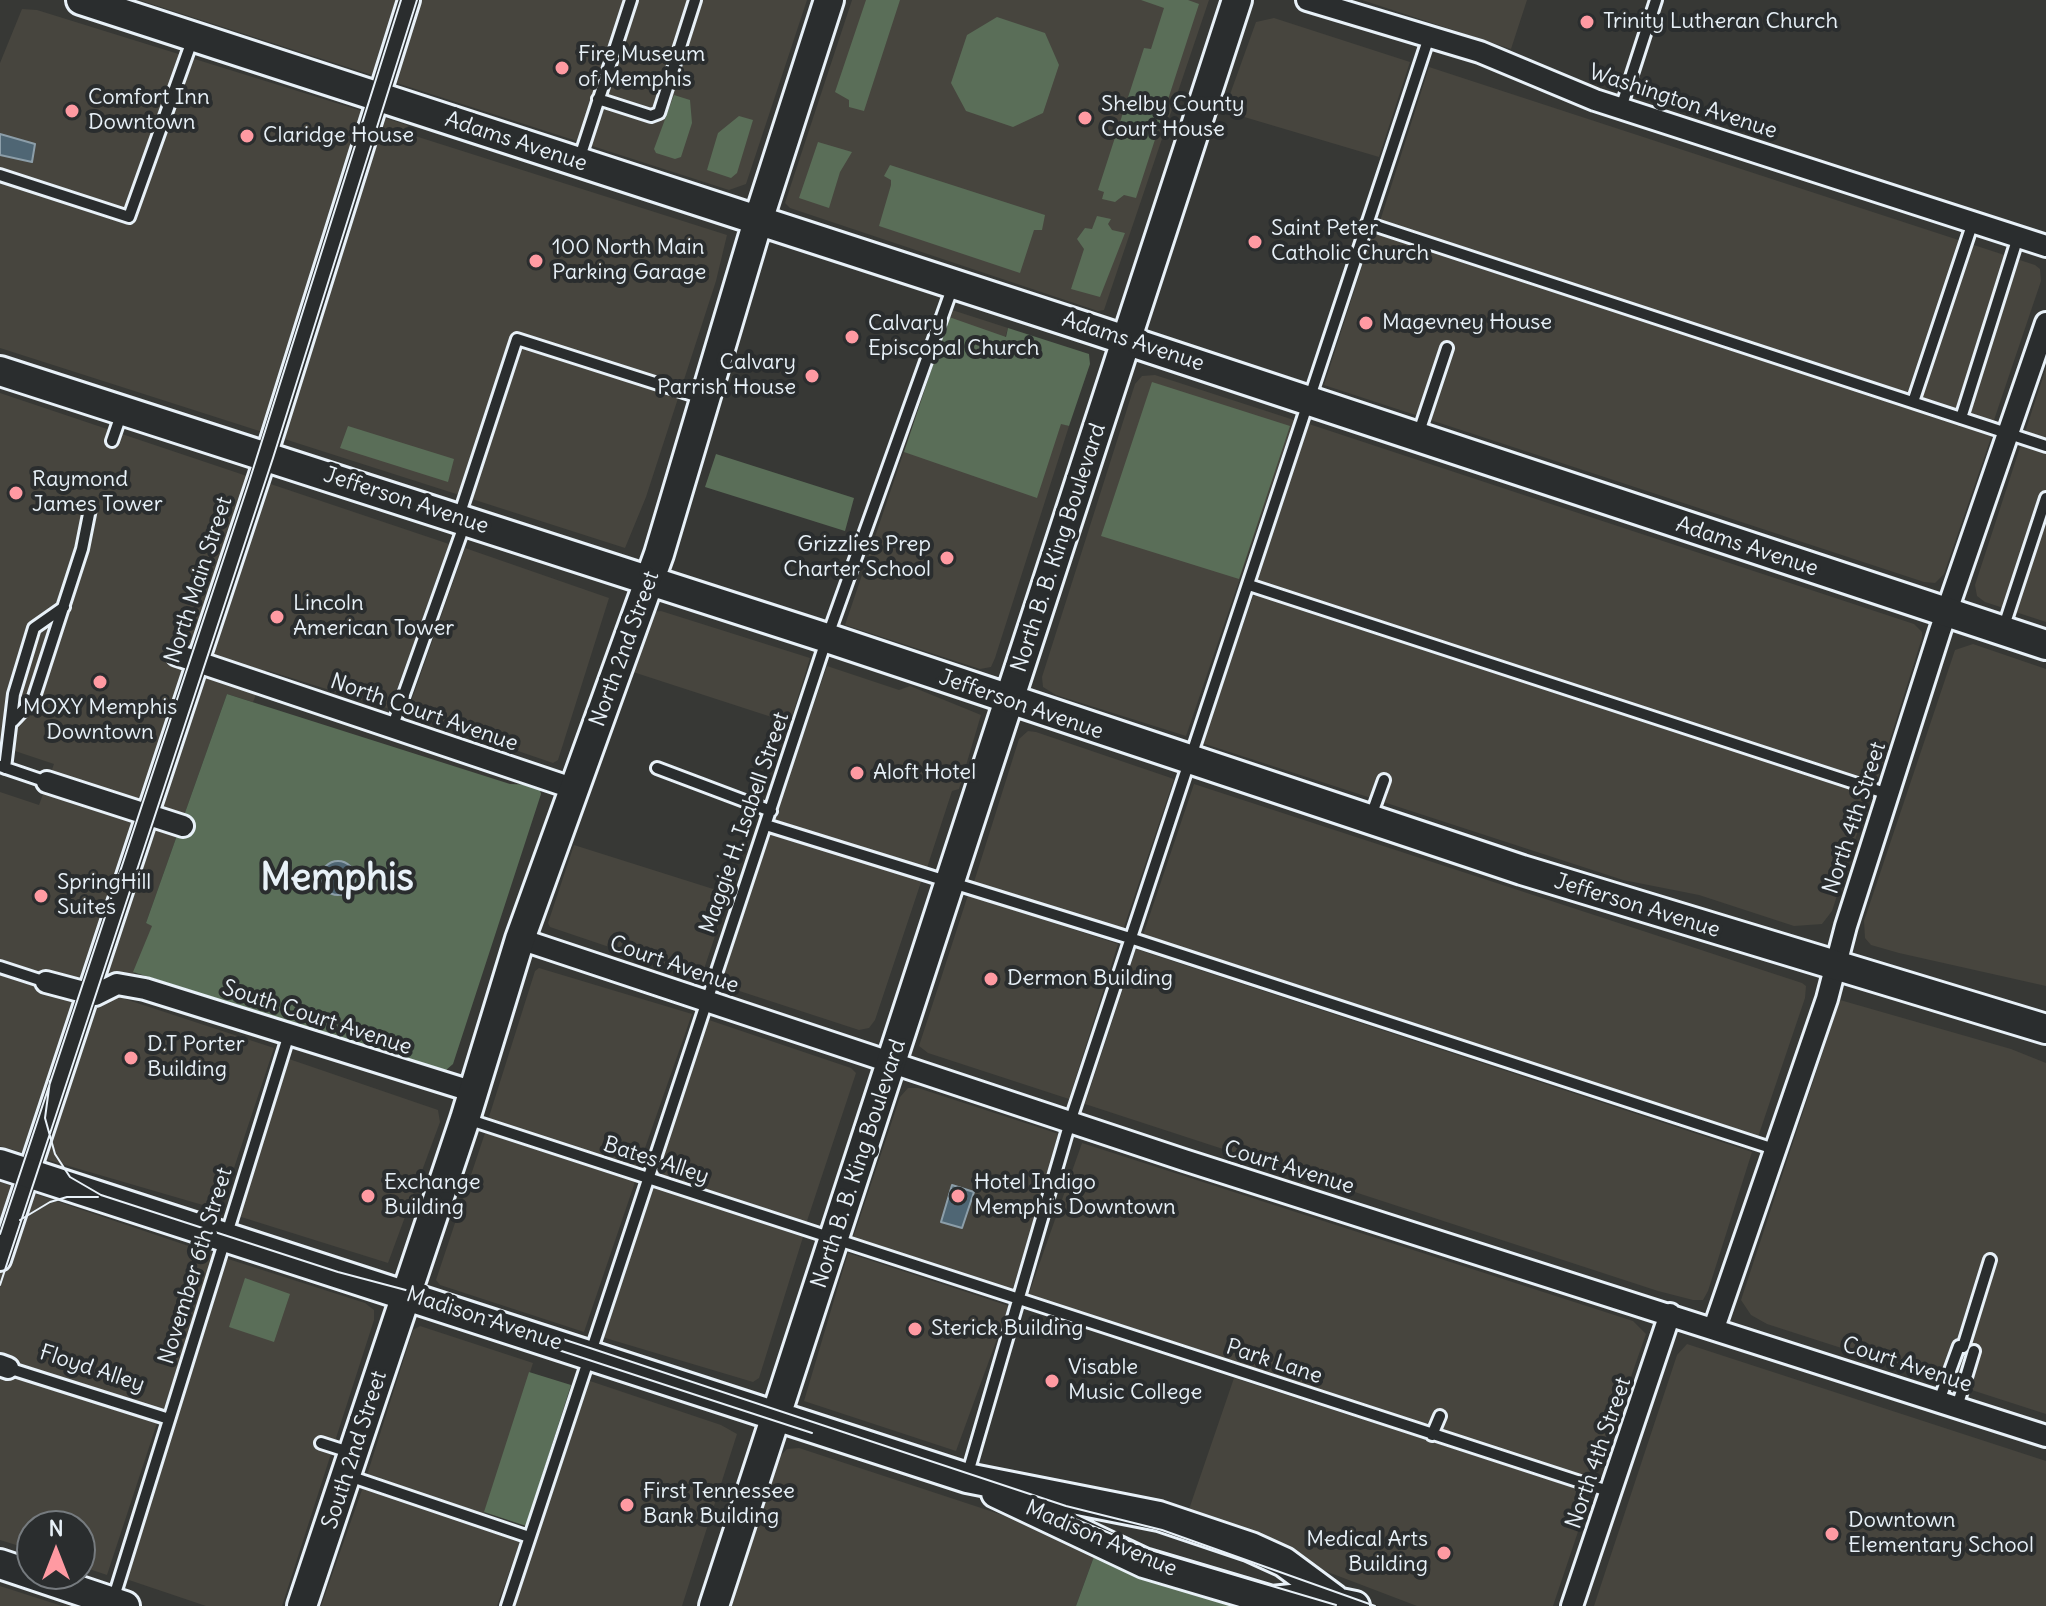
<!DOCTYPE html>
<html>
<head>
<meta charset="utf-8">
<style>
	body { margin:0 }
	#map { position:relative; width:2046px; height:1606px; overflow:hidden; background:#373835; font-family:Delius,sans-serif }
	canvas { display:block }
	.north { position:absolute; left:16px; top:1510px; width:80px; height:80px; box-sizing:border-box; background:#2a2d2e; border:2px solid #767b7f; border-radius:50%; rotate:0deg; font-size:22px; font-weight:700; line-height:32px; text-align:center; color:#e8f1f8 }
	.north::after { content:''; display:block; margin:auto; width:28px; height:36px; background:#ff9aa2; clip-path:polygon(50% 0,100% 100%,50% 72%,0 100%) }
</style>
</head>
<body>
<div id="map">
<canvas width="2046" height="1606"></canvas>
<div class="north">N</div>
</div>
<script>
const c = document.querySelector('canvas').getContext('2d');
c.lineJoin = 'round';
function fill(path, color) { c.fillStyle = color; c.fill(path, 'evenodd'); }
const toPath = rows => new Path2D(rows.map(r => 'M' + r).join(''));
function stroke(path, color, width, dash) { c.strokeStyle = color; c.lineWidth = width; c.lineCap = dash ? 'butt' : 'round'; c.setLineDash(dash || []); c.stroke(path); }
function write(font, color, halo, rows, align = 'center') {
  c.font = font + ' Delius,sans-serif'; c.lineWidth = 8; c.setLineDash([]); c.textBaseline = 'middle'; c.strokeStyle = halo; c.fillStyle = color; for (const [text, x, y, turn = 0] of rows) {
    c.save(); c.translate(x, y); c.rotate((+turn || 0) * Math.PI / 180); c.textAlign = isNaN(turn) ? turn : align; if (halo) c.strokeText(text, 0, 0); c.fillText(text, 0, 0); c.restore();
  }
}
fill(toPath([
	[139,0,807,0,746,184,729,190],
	[852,0,1209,0,1104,310,1098,311,790,208,785,203],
	[1362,0,1527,0,1511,49],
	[22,9,37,10,407,125,412,135,727,235,716,281,646,497,625,548,0,348,0,63],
	[1274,18,1410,62,1379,157,1224,111,1256,22],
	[1429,67,2035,265,2040,269,2041,281,1993,423,1380,221],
	[1373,232,1992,435,1944,574,1935,583,1924,582,1324,385],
	[952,310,1008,328,982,411,1003,404,1069,426,995,658,991,667,980,669,845,625],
	[2046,368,2046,622,1985,602,1977,596,1975,585],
	[1155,375,1294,420,1186,736,1056,695,1043,687,1042,677,1135,384,1142,376],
	[0,393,449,544,390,709,266,670,253,702,227,694,146,923,153,925,125,999,274,1048,220,1210,0,1146,0,973,44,987,0,964,0,792,39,805,54,764,0,746],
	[1309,424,1914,624,1922,632,1922,638,1876,784,1256,580],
	[465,548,609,598,558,760,553,763,407,713],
	[1264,594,1870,794,1832,911,1822,924,1794,926,1699,895,1623,880,1202,743,1253,596],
	[661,611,810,658,790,723,630,671,653,612],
	[1973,644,2046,669,2046,986,1899,953,1871,945,1865,938,1864,921,1955,650],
	[827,666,899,690,910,686,981,715,959,789,952,791,926,871,774,820],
	[1036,732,1174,779,1123,930,974,882,1019,739,1028,731],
	[1194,784,1802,983,1806,986,1805,998,1758,1137,1142,938],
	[768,831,922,879,875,1020,869,1028,859,1030,721,985],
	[574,845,729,894,701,978,550,927,548,923],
	[968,895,1118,944,1069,1099,928,1053,919,1046],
	[1136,949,1752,1152,1708,1291,1703,1300,1693,1300,1658,1291,1085,1104],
	[539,968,692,1014,638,1168,488,1120,535,971],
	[1840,1000,2011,1049,2046,1063,2046,1414,1767,1324,1751,1315,1741,1300],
	[706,1019,851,1068,856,1073,806,1224,652,1173],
	[289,1059,438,1110,440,1122,388,1263,238,1216],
	[908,1088,918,1088,1062,1135,1011,1294,852,1241,900,1097],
	[485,1133,635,1182,584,1332,440,1285,436,1280],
	[1082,1143,1633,1321,1646,1334,1594,1482,1027,1299],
	[0,1182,215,1255,162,1414,7,1372,157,1423,107,1575,80,1566,80,1526,32,1526,32,1550,0,1540],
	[649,1185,803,1237,759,1378,753,1382,602,1337],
	[848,1253,1009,1306,956,1451,804,1401],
	[225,1258,365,1303,374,1310,374,1320,282,1606,206,1606,126,1579],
	[420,1326,533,1363,484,1514,367,1475,413,1330],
	[1687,1344,2046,1461,2046,1606,1594,1606,1677,1355],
	[1234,1378,1591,1493,1553,1606,1417,1606,1186,1518],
	[587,1380,721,1425,737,1434,682,1606,515,1606],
	[799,1448,1051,1531,1096,1551,1076,1606,730,1606,778,1458,787,1449],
	[363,1487,521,1540,497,1606,321,1606],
	[0,1586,62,1606,0,1606]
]), '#47453e');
fill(toPath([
	[866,0,900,0,864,111,849,107,849,100,835,92],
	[1141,0,1188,0,1199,4,1136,198,1124,195,1115,202,1102,199,1104,192,1098,190,1144,48,1151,49,1164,8],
	[997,17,1045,33,1059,65,1043,113,1013,127,966,111,951,83,967,35],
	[674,95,690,100,692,123,681,157,675,159,656,153,654,149],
	[739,116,753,120,737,173,731,178,707,170,718,133],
	[818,142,852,152,840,172,829,208,799,198],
	[890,165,1045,215,1042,230,1034,230,1020,273,879,226,891,185,891,180,884,176],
	[1097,216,1111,219,1108,224,1112,230,1125,233,1100,297,1071,289,1084,249,1077,239,1085,228,1092,229],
	[949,317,1006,337,1008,328,1089,354,1090,364,1069,426,1061,424,1037,498,904,452],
	[1152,382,1290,426,1239,579,1101,536],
	[348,426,454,459,448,482,340,448],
	[716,454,854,498,845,531,705,487],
	[227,694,510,784,535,785,540,790,541,794,453,1064,445,1071,133,972,152,926,146,923],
	[245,1278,290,1294,274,1342,229,1327],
	[529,1372,571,1385,526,1526,484,1512],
	[1096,1551,1261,1606,1076,1606]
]), '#5a6e58');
const water = toPath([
	[0,134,35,144,32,162,0,155,0,134],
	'321 878a17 17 0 1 1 34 0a17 17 0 1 1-34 0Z',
	[952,1185,974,1192,962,1228,941,1222,952,1185]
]);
fill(water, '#4f6674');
stroke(water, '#8c9ea9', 2);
const lane = toPath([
	[598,99,651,116,659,113,695,0],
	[1621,108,1656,0],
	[579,160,631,0],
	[0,175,129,217,193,38],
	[1367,223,2046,446],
	[1913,402,1973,222],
	[1961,418,2018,237],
	[1418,435,1447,348],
	[112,441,122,412],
	[459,516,517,339,705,399],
	[1249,585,1888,794],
	[2003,629,2046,498],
	[13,721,33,700,82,549,90,509],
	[392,728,465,523],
	[0,766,47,782],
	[5,768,14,694,34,628,64,607],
	[657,768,771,811],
	[1371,816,1384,780],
	[766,825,1133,939,1774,1149],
	[0,967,46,982],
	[467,1119,1611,1492],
	[1963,1347,1990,1260],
	[8,1368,169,1419],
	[1939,1401,1959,1346],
	[1957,1407,1974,1351],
	[1432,1435,1440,1416],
	[321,1443,349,1452],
	[349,1476,529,1537],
	[967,1476,1070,1122,1429,37],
	[113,1600,289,1034],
	[507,1606,827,638,953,286]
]);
const street = toPath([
	[1307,0,1480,52,1595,100,2046,246],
	[177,655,575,789],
	[47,782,183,826],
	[520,939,1184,1160,2046,1436],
	[46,982,95,995,117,984,145,989,474,1092],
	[0,1260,266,456,409,0],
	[1714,1328,1827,999,1846,926,1940,631,2046,323],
	[0,1365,8,1368],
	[1572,1606,1670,1314]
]);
const secondary = toPath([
	[81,0,1095,330,2046,645],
	[0,371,827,638,1522,870,2046,1029],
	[0,1164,967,1478,1159,1516,1251,1547,1284,1562,1334,1599],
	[996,1493,1144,1563,1272,1601,1311,1597,1355,1606],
	[0,1564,125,1606],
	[302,1606,465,1119,520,939,659,554,758,221,829,0],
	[714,1606,1237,0]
]);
stroke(lane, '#e8f1f8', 16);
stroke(street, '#e8f1f8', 26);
stroke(secondary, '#e8f1f8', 34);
stroke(lane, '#2a2d2e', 10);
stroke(street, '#2a2d2e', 20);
stroke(secondary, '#2a2d2e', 28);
stroke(toPath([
	[50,1081,45,1118,55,1154,70,1177,101,1195,338,1272,432,1297,590,1348,1066,1506,1162,1530,1375,1606],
	[20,1220,50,1202,67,1197,98,1197],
	[0,1234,249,482,401,0],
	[0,1285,273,458,417,0],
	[534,1342,812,1433],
	[1070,1517,1154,1551,1336,1605]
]), '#e8f1f8', 2);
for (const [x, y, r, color] of [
	[1587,22,8,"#ff9aa2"],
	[562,68,8,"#ff9aa2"],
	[72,111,8,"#ff9aa2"],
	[1085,118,8,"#ff9aa2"],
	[247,136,8,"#ff9aa2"],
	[1255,242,8,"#ff9aa2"],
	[536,261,8,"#ff9aa2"],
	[1366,323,8,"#ff9aa2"],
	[852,337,8,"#ff9aa2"],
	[812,376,8,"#ff9aa2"],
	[16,493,8,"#ff9aa2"],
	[947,558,8,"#ff9aa2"],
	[277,617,8,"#ff9aa2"],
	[100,682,8,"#ff9aa2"],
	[857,773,8,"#ff9aa2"],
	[41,896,8,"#ff9aa2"],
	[991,979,8,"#ff9aa2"],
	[131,1058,8,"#ff9aa2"],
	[368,1196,8,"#ff9aa2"],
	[958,1196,8,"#ff9aa2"],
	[915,1329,8,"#ff9aa2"],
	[1052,1381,8,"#ff9aa2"],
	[627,1505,8,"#ff9aa2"],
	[1832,1534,8,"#ff9aa2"],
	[1444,1553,8,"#ff9aa2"]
]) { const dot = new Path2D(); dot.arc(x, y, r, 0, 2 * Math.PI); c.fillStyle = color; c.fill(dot); stroke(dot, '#2a2d2e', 3); }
write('22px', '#e8f1f8', '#2a2d2e', [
	["Trinity Lutheran Church",1603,22],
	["Fire Museum",578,55],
	["of Memphis",578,80],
	["Comfort Inn",88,98],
	["Downtown",88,123],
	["Shelby County",1101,105],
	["Court House",1101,130],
	["Claridge House",263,136],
	["Saint Peter",1271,229],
	["Catholic Church",1271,254],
	["100 North Main",552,248],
	["Parking Garage",552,273],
	["Magevney House",1382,323],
	["Calvary",868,324],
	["Episcopal Church",868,349],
	["Calvary",796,363,"right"],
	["Parrish House",796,388,"right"],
	["Raymond",32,480],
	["James Tower",32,505],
	["Grizzlies Prep",931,545,"right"],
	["Charter School",931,570,"right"],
	["Lincoln",293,604],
	["American Tower",293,629],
	["MOXY Memphis",100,708,"center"],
	["Downtown",100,733,"center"],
	["Aloft Hotel",873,773],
	["SpringHill",57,883],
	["Suites",57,908],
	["Dermon Building",1007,979],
	["D.T Porter",147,1045],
	["Building",147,1070],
	["Exchange",384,1183],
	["Building",384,1208],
	["Hotel Indigo",974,1183],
	["Memphis Downtown",974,1208],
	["Sterick Building",931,1329],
	["Visable",1068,1368],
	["Music College",1068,1393],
	["First Tennessee",643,1492],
	["Bank Building",643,1517],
	["Downtown",1848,1521],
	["Elementary School",1848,1546],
	["Medical Arts",1428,1540,"right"],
	["Building",1428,1565,"right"]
], 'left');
write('22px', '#e8f1f8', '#2a2d2e', [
	["Washington Avenue",1683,102,18],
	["Adams Avenue",516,142,18],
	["Adams Avenue",1133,342,18],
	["Jefferson Avenue",406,501,18],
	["Adams Avenue",1747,547,18],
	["North B. B. King Boulevard",1059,548,-72],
	["North Main Street",199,580,-72],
	["North 2nd Street",625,649,-70],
	["Jefferson Avenue",1021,705,19],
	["North Court Avenue",424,713,19],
	["North 4th Street",1855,818,-72],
	["Maggie H. Isabell Street",745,823,-71],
	["Jefferson Avenue",1637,906,17],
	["Court Avenue",674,965,19],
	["South Court Avenue",317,1018,18],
	["Bates Alley",656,1161,18],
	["North B. B. King Boulevard",859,1164,-72],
	["Court Avenue",1289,1168,17],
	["November 6th Street",196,1266,-73],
	["Madison Avenue",484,1319,18],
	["Park Lane",1274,1362,18],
	["Court Avenue",1907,1365,18],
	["Floyd Alley",92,1369,18],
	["South 2nd Street",355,1450,-72],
	["North 4th Street",1599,1453,-71],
	["Madison Avenue",1101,1539,23]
]);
write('bold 38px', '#e8f1f8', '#2a2d2e', [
	["Memphis",337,879]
]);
</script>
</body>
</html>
